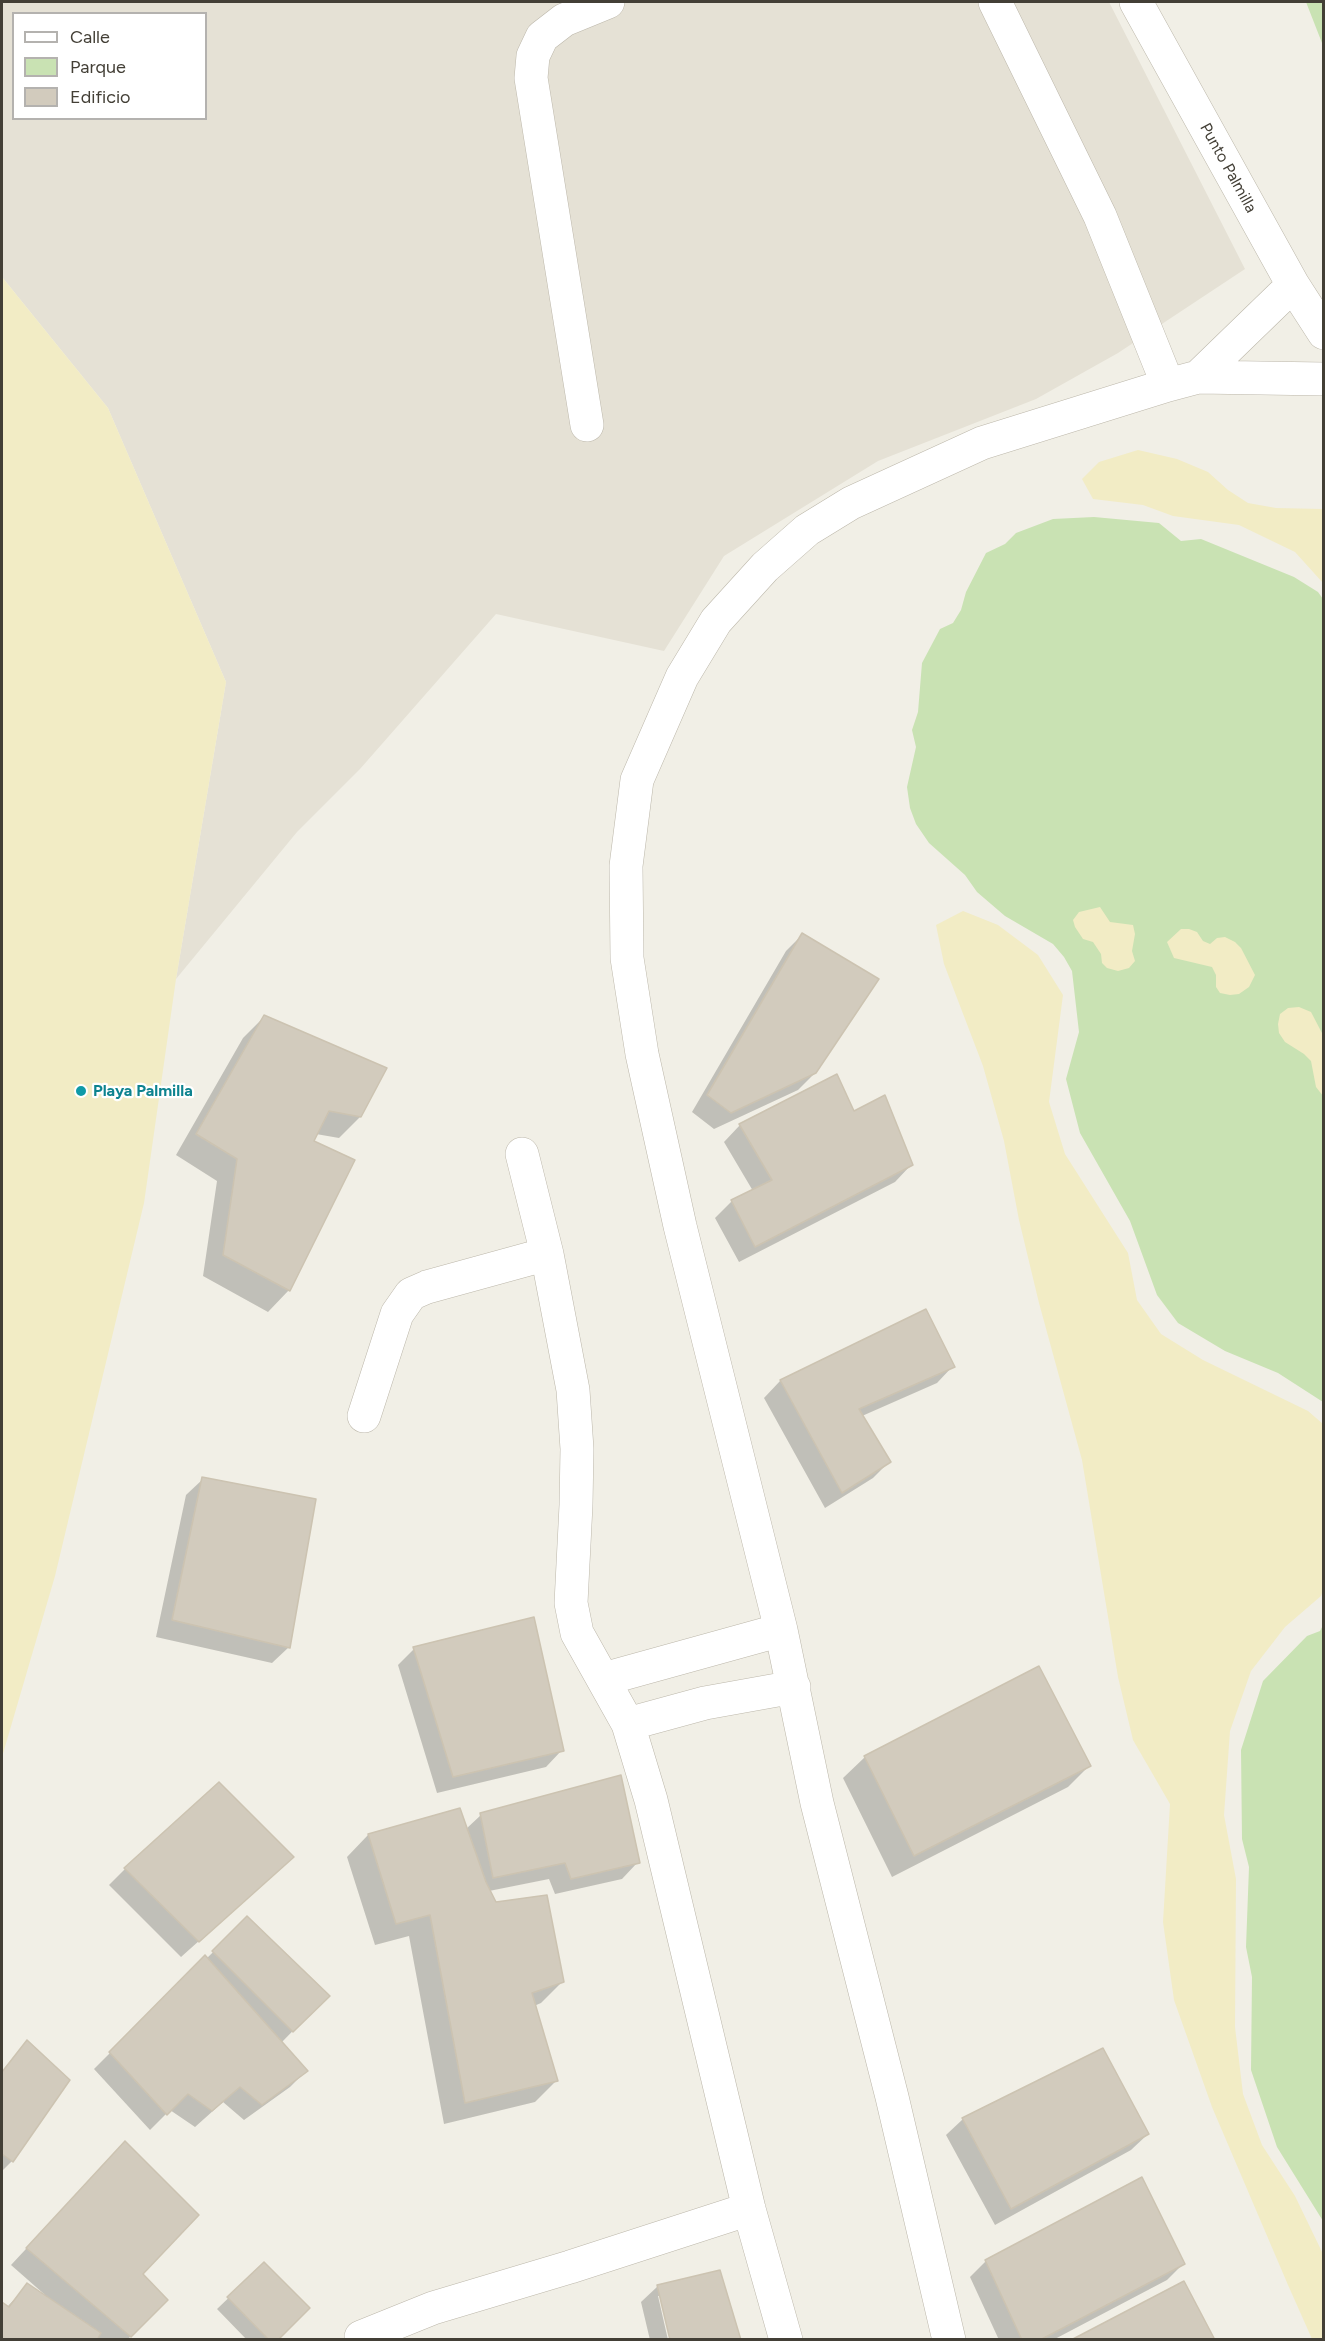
<!DOCTYPE html>
<html>
<head>
<meta charset="utf-8">
<style>
	body { margin:0 }
	#map { position:relative; width:1325px; height:2341px; overflow:hidden; background:#f1efe6; font-family:Figtree,sans-serif }
	canvas { display:block }
	.frame { position:absolute; inset:0; border:3px solid #433f36; pointer-events:none }
	.legend { position:absolute; left:12px; top:12px; width:195px; height:108px; box-sizing:border-box; background:#fff; border:2px solid #b4b2af; margin:0; padding:8px 10px; list-style:none; font-size:18px; color:#433f36 }
	.legend li { display:flex; align-items:center; gap:12px; height:30px }
	.legend b { width:30px; border:2px solid #b4b2af }
</style>
</head>
<body>
<div id="map">
<canvas width="1325" height="2341"></canvas>
<div class="frame"></div>
<ul class="legend">
<li><b style="height:8px;background:#fff"></b>Calle</li>
<li><b style="height:16px;background:#c9e2b3"></b>Parque</li>
<li><b style="height:16px;background:#d2cbbd"></b>Edificio</li>
</ul>
</div>
<script>
const c = document.querySelector('canvas').getContext('2d');
c.lineJoin = 'round';
function fill(path, color) { c.fillStyle = color; c.fill(path, 'evenodd'); }
const toPath = rows => new Path2D(rows.map(r => 'M' + r).join(''));
function stroke(path, color, width, dash) { c.strokeStyle = color; c.lineWidth = width; c.lineCap = dash ? 'butt' : 'round'; c.setLineDash(dash || []); c.stroke(path); }
function write(font, color, halo, rows, align = 'center') {
  c.font = font + ' Figtree,sans-serif'; c.lineWidth = 4.5; c.setLineDash([]); c.textBaseline = 'middle'; c.strokeStyle = halo; c.fillStyle = color; for (const [text, x, y, turn = 0] of rows) {
    c.save(); c.translate(x, y); c.rotate((+turn || 0) * Math.PI / 180); c.textAlign = isNaN(turn) ? turn : align; if (halo) c.strokeText(text, 0, 0); c.fillText(text, 0, 0); c.restore();
  }
}
fill(toPath([
	[2,2,1109,2,1245,269,1118,353,1036,399,878,461,724,556,664,651,496,614,360,769,297,832,176,979,226,682,108,408,2,277],
	[14,14,206,14,206,118,14,118]
]), '#e5e1d5');
fill(toPath([
	[1306,2,1323,2,1323,45,1322,43],
	[1094,517,1159,523,1181,541,1201,539,1294,577,1318,592,1323,599,1323,1402,1278,1373,1225,1351,1178,1323,1157,1295,1130,1221,1080,1133,1066,1079,1079,1032,1072,971,1064,957,1053,944,1005,916,977,892,965,875,929,843,916,824,910,808,907,787,916,747,912,730,918,712,922,663,940,629,953,623,961,610,966,592,986,553,1005,544,1016,533,1053,519],
	[1323,1625,1323,2221,1277,2147,1251,2070,1252,1977,1246,1947,1249,1867,1242,1839,1241,1750,1263,1681,1307,1636,1320,1631]
]), '#c9e2b3');
fill(toPath([
	[2,277,108,408,226,682,176,979,144,1203,55,1576,2,1757],
	[1138,450,1177,459,1208,472,1228,490,1248,503,1276,508,1323,509,1323,583,1295,552,1239,525,1173,516,1143,505,1093,499,1082,479,1099,462],
	[1100,907,1110,922,1133,925,1135,934,1132,951,1135,961,1129,968,1118,971,1107,968,1102,963,1101,954,1093,942,1083,939,1075,927,1073,920,1079,912],
	[963,911,998,925,1038,955,1063,995,1049,1102,1065,1154,1128,1253,1137,1300,1161,1334,1203,1360,1308,1411,1323,1424,1323,1590,1321,1596,1285,1627,1251,1671,1230,1731,1224,1815,1236,1879,1235,2027,1243,2094,1262,2145,1295,2196,1323,2254,1323,2339,1312,2339,1288,2285,1212,2107,1174,2000,1163,1922,1170,1804,1133,1740,1118,1677,1082,1460,1039,1303,1019,1220,1004,1141,983,1066,944,964,936,925],
	[1181,929,1189,929,1197,932,1203,941,1210,944,1217,938,1225,937,1235,942,1241,948,1255,975,1249,987,1239,994,1230,995,1220,993,1216,987,1216,975,1212,967,1174,958,1167,942],
	[1299,1007,1311,1012,1323,1035,1323,1096,1316,1087,1311,1061,1304,1054,1285,1042,1279,1033,1278,1024,1280,1014,1288,1008]
]), '#f2ecc5');
fill(toPath([
	[802,935,815,1073,798,1090,714,1129,692,1112,786,951],
	[264,1017,360,1117,339,1138,316,1134,312,1141,353,1161,289,1290,268,1312,203,1276,217,1181,176,1155,243,1038],
	[853,1113,911,1165,895,1182,739,1262,715,1218,732,1201,753,1191,724,1142,740,1125],
	[925,1311,953,1366,937,1383,862,1416,889,1462,873,1478,825,1508,764,1398,780,1381],
	[203,1479,289,1647,272,1663,156,1637,186,1495],
	[414,1649,562,1750,546,1767,437,1793,398,1665],
	[865,1757,1089,1766,1068,1787,892,1877,843,1778],
	[459,1810,466,1829,481,1815,638,1862,622,1879,555,1894,549,1879,489,1891,495,1903,562,1982,541,2003,534,2006,556,2081,535,2102,444,2124,409,1936,375,1945,347,1857,368,1835],
	[125,1869,275,1873,181,1957,109,1885],
	[247,1919,327,1996,281,2043,306,2071,290,2087,244,2120,223,2102,195,2127,170,2110,150,2130,94,2069,205,1958,206,1959],
	[27,2042,12,2161,2,2171,2,2071],
	[963,2119,1148,2134,1131,2150,995,2225,946,2135],
	[109,2160,141,2274,166,2300,127,2340,2,2340,2,2303,7,2307,28,2285,43,2295,44,2294,11,2265],
	[986,2261,1183,2264,1167,2280,1053,2340,999,2340,970,2277],
	[264,2264,276,2340,247,2340,217,2309],
	[658,2286,661,2296,658,2296,668,2340,650,2340,641,2302]
]), '#0003');
const building = toPath([
	[802,933,879,979,816,1073,731,1113,707,1095,802,933],
	[264,1015,387,1068,361,1117,329,1111,314,1141,355,1160,290,1291,223,1255,237,1159,196,1134,264,1015],
	[837,1074,854,1111,885,1095,913,1165,755,1247,731,1200,772,1180,739,1124,837,1074],
	[926,1309,955,1367,859,1409,891,1462,842,1493,780,1380,926,1309],
	[202,1477,316,1499,290,1648,172,1620,202,1477],
	[534,1617,564,1751,453,1777,413,1647,534,1617],
	[1039,1666,1091,1766,914,1856,864,1756,1039,1666],
	[621,1775,640,1863,571,1879,565,1863,493,1878,480,1813,621,1775],
	[219,1782,294,1857,199,1942,124,1868,219,1782],
	[460,1808,486,1882,496,1902,547,1895,564,1982,532,1993,558,2081,465,2103,430,1915,396,1924,368,1834,460,1808],
	[247,1916,330,1996,293,2032,212,1951,247,1916],
	[205,1955,308,2071,262,2105,240,2087,212,2111,188,2094,167,2115,109,2052,205,1955],
	[27,2040,70,2080,13,2162,2,2154,2,2072,27,2040],
	[1103,2048,1149,2134,1011,2209,962,2118,1103,2048],
	[125,2141,199,2215,143,2274,168,2300,131,2337,26,2248,125,2141],
	[1142,2177,1185,2264,1040,2340,1022,2340,985,2260,1142,2177],
	[264,2262,310,2308,278,2340,269,2340,227,2297,264,2262],
	[720,2270,741,2340,670,2340,657,2285,720,2270],
	[1184,2281,1215,2340,1071,2340,1184,2281],
	[27,2283,101,2333,97,2340,2,2340,2,2302,9,2307,27,2283]
]);
fill(building, '#d2cbbd');
stroke(building, '#ccc3b1', 1.5);
const minor = toPath([
	[995,2,1100,216,1168,385],
	[1136,2,1293,285,1324,333],
	[1198,377,1293,285],
	[587,425,531,78,533,56,542,37,564,20,608,2],
	[522,1154,547,1254,573,1390,577,1449,576,1505,571,1603,577,1633,628,1724,651,1800,749,2209,786,2340],
	[364,1416,397,1314,411,1294,427,1287,547,1254],
	[604,1679,781,1630],
	[628,1724,705,1703,794,1687],
	[361,2337,433,2308,570,2267,749,2209],
	[949,2340,892,2097,817,1803,781,1630,680,1226,642,1054,627,958,626,866,637,780,682,677,716,621,765,567,807,530,851,503,982,443,1168,385,1198,377,1324,379]
]);
stroke(minor, '#bcb7aa', 34);
stroke(minor, '#fff', 33);
for (const [x, y, r, color] of [
	[81,1091,6,"#0f9aa8"]
]) { const dot = new Path2D(); dot.arc(x, y, r, 0, 2 * Math.PI); c.fillStyle = color; c.fill(dot); stroke(dot, '#fff', 2); }
write('16px', '#433f36', '#fff', [
	["Punto Palmilla",1228,168,61]
]);
write('bold 16px', '#0d838f', '#fff', [
	["Playa Palmilla",93,1091]
], 'left');
</script>
</body>
</html>
